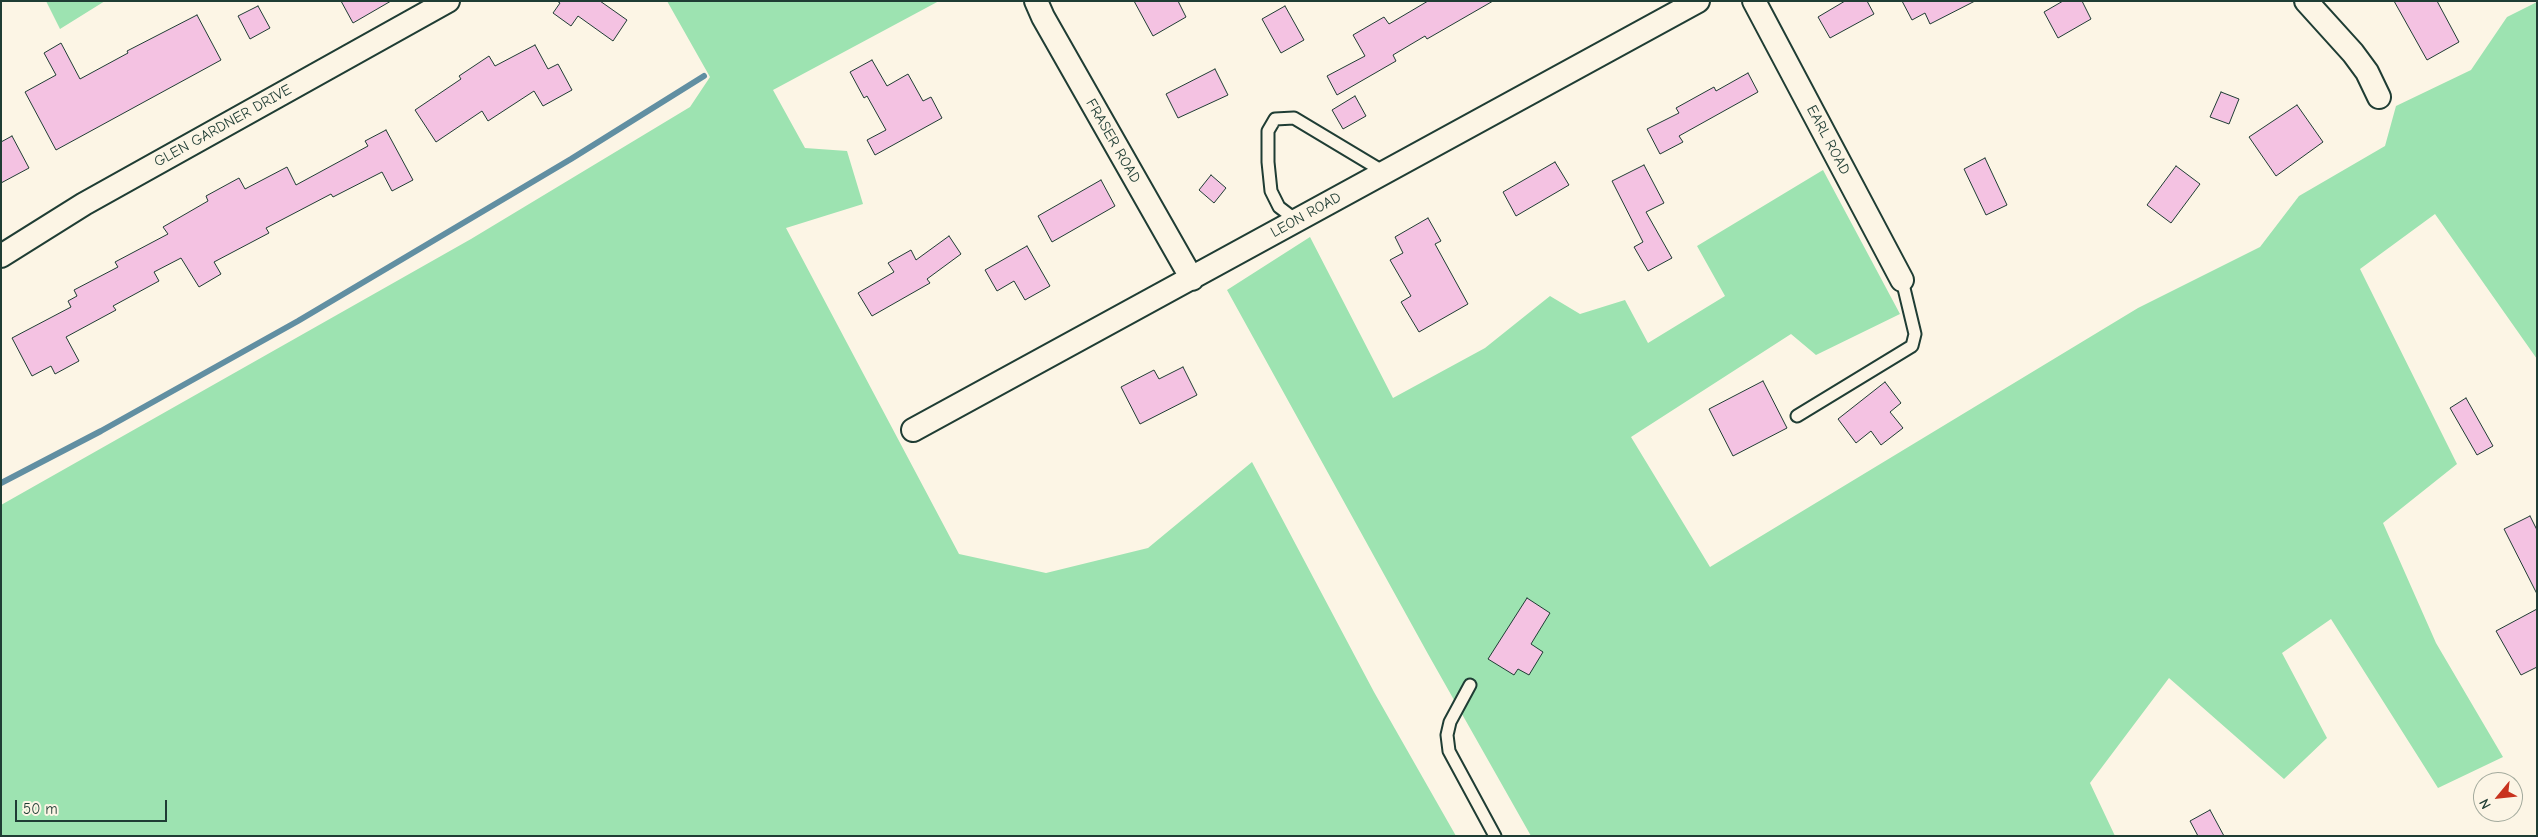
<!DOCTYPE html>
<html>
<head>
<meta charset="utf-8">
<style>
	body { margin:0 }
	#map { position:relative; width:2538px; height:837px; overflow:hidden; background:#fcf5e5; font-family:"Comic Neue",sans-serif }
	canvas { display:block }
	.frame { position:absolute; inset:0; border:2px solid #1f3d34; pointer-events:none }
	.north { position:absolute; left:2473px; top:772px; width:50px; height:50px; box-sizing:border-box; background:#fcf5e5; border:1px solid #a4ab9e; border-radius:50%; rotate:242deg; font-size:14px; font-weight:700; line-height:20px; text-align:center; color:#1f3d34 }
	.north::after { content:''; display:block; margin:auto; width:18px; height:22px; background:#c8321e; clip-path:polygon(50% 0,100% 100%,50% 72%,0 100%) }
	.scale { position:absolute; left:15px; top:800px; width:152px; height:22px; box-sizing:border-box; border:2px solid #1f3d34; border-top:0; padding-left:6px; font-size:15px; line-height:18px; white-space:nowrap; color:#1f3d34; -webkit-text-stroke:4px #fcf5e5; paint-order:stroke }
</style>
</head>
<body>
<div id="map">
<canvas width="2538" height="837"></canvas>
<div class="frame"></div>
<div class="north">N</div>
<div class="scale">50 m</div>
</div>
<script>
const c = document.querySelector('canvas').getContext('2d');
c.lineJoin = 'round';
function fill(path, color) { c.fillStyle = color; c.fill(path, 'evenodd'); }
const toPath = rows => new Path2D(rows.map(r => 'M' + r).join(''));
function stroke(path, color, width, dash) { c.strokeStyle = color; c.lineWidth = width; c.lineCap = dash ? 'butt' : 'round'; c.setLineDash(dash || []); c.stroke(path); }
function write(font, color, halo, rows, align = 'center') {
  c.font = font + ' "Comic Neue",sans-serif'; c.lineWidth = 5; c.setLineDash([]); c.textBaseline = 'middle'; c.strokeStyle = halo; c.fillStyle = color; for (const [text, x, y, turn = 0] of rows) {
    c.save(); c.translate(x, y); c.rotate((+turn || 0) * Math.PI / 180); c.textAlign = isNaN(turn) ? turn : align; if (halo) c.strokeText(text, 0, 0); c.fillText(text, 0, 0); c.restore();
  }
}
fill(toPath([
	[46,1,105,1,60,29],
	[667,1,939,1,773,90,805,148,847,151,863,204,786,228,959,554,1046,573,1148,548,1252,462,1374,692,1456,836,1,836,1,505,471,239,690,107,710,77],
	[2537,2,2537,359,2435,214,2360,269,2457,464,2383,523,2436,643,2503,757,2438,788,2331,619,2282,653,2327,738,2284,779,2169,678,2090,783,2115,836,1531,836,1428,654,1227,290,1310,237,1393,398,1485,348,1550,296,1580,314,1625,300,1648,343,1725,296,1697,246,1823,170,1900,314,1816,355,1791,334,1631,437,1710,567,2138,308,2260,247,2299,196,2385,146,2396,106,2471,70,2507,17]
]), '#9de3b1');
stroke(toPath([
	[1,483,101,431,298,321,571,159,704,76]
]), '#618fa2', 6);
const building = toPath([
	[341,1,391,1,353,23,341,1],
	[557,1,600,1,627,20,613,41,578,16,571,26,553,13,560,3,557,1],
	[1134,1,1178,1,1186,17,1153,36,1134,1],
	[1428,1,1493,1,1427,39,1425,36,1393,55,1396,61,1337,95,1327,76,1365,56,1353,35,1384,17,1389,24,1428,1],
	[1845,1,1867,1,1874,14,1830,38,1818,17,1845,1],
	[1902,1,1975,1,1930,24,1925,13,1912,20,1902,1],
	[2063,1,2082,1,2091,19,2058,38,2044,12,2063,1],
	[2394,1,2437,1,2459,42,2427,60,2394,1],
	[258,6,270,28,250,39,238,16,258,6],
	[1285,6,1304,40,1281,53,1262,19,1285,6],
	[197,15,221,60,56,150,25,92,56,75,44,53,61,43,80,79,128,53,127,51,197,15],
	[535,45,548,69,558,64,572,90,543,106,534,91,488,121,482,111,436,142,415,110,461,79,459,76,489,56,495,66,535,45],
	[872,60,887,86,908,74,923,101,931,97,942,118,875,155,867,140,886,130,867,96,864,98,850,72,872,60],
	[1215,69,1228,95,1178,118,1166,94,1215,69],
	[1748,73,1758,92,1679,136,1683,142,1660,154,1647,129,1679,113,1676,108,1714,87,1716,91,1748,73],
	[2221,92,2239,99,2229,124,2210,117,2221,92],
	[1355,96,1366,116,1343,129,1332,110,1355,96],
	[2297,105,2323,142,2276,176,2249,137,2297,105],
	[386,130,413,180,392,191,382,172,333,197,331,194,266,228,269,233,214,262,221,274,199,287,181,258,154,272,159,281,113,306,116,310,66,337,79,361,55,374,51,366,32,376,12,338,71,307,68,301,77,296,74,290,118,267,115,262,168,234,163,227,208,201,206,196,239,178,245,189,287,167,296,185,368,146,365,141,386,130],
	[12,136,29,168,1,183,1,142,12,136],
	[1985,158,2007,205,1986,215,1964,169,1985,158],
	[1555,162,1569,185,1516,216,1503,192,1555,162],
	[1644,165,1664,203,1646,212,1672,258,1648,271,1634,247,1643,242,1612,181,1644,165],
	[2176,166,2200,184,2171,223,2147,205,2176,166],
	[1211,175,1226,188,1214,203,1199,190,1211,175],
	[1101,180,1115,206,1052,242,1038,216,1101,180],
	[1428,218,1441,241,1435,244,1468,304,1419,332,1401,302,1411,296,1390,260,1403,253,1395,237,1428,218],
	[949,236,961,254,927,279,930,283,872,316,858,293,894,272,888,263,911,250,916,260,949,236],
	[1027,246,1050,286,1025,300,1014,281,997,291,985,270,1027,246],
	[1183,367,1197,395,1140,424,1121,387,1154,370,1159,379,1183,367],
	[1763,381,1787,428,1733,456,1709,409,1763,381],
	[1885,382,1901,403,1890,412,1903,428,1881,445,1871,431,1856,443,1838,419,1885,382],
	[2466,398,2493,446,2477,455,2450,408,2466,398],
	[2530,516,2537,530,2537,594,2504,529,2530,516],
	[1527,598,1550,613,1531,644,1543,652,1529,675,1518,669,1514,675,1488,659,1527,598],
	[2537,609,2537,667,2521,675,2496,631,2537,609],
	[2210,810,2224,836,2198,836,2190,821,2210,810]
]);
fill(building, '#f4c2e2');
stroke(building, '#1f3d34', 1);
const service = toPath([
	[1296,220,1279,207,1271,191,1268,162,1268,131,1275,119,1294,118,1384,172],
	[1797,416,1912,346,1915,334,1902,280],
	[1470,685,1450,722,1447,735,1449,751,1495,836]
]);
const minor = toPath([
	[1036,1,1043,17,1192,279],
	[1754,1,1902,280],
	[2306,1,2353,53,2367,72,2379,97],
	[1,256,84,204,448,1],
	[913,430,1698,1]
]);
stroke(service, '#1f3d34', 15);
stroke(minor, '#1f3d34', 26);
stroke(service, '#fcf5e5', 11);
stroke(minor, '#fcf5e5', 22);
write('15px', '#1f3d34', '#fcf5e5', [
	["GLEN GARDNER DRIVE",223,126,-29],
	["EARL ROAD",1828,140,62],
	["FRASER ROAD",1113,141,60],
	["LEON ROAD",1306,215,-29]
]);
</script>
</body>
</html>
